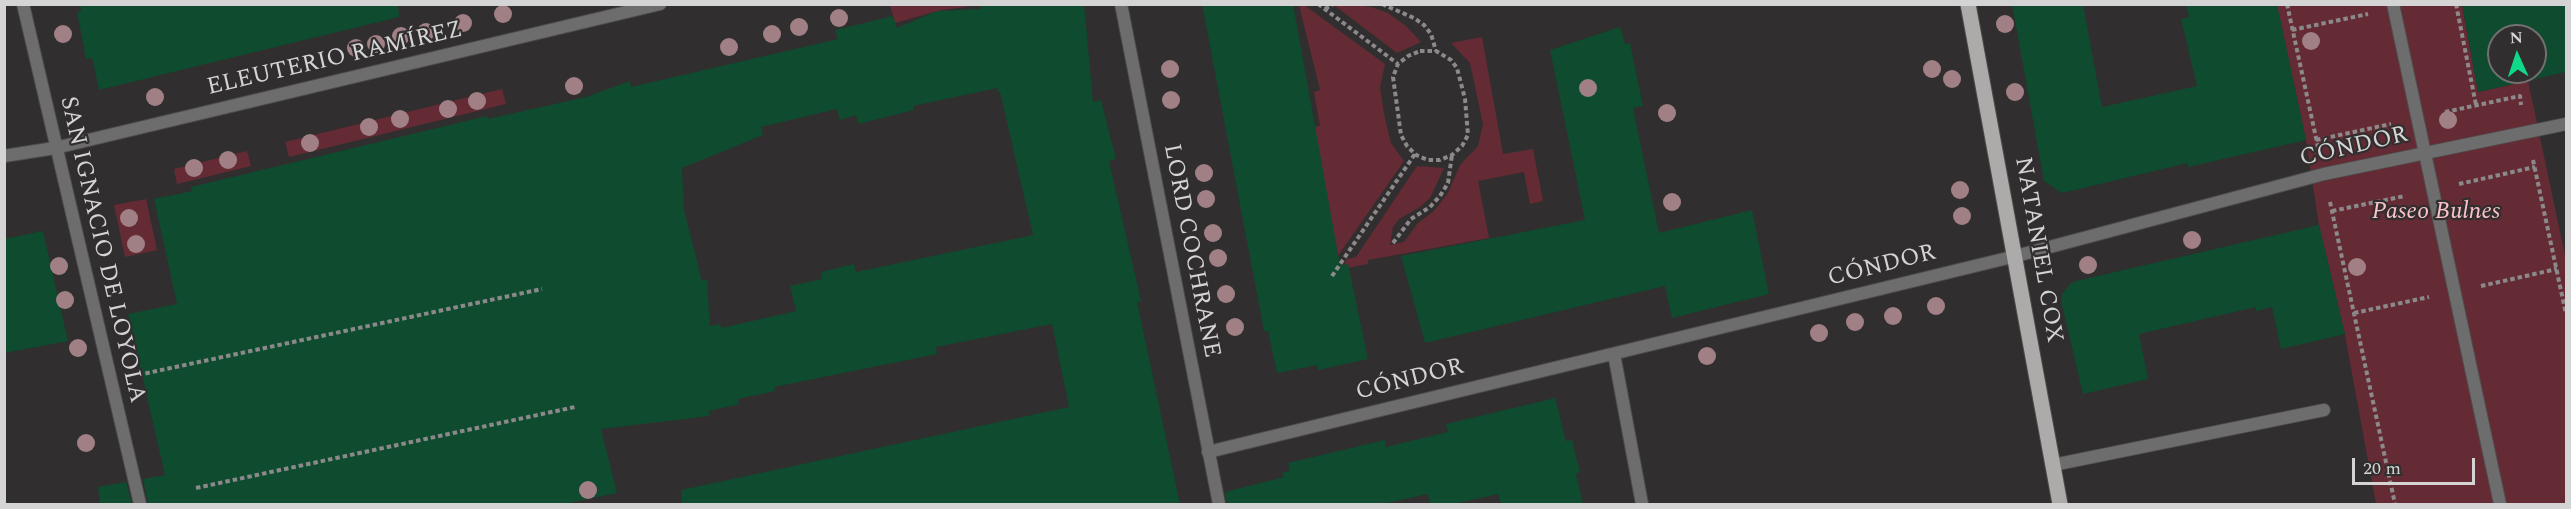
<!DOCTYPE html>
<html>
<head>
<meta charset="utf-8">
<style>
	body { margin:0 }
	#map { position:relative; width:2571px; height:509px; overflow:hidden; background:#312e2f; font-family:Spectral,serif }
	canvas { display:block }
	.frame { position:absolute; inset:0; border:6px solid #d5d4d4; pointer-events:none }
	.north { position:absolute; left:2487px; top:24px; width:60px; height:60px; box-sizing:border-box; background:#312e2f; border:2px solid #737071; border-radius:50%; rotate:357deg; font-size:16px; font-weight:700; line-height:24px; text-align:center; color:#d5d4d4 }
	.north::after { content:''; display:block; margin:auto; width:21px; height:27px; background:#11d98a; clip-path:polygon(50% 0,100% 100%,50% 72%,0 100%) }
	.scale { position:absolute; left:2352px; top:458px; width:123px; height:27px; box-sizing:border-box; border:3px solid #d5d4d4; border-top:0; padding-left:8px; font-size:18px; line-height:21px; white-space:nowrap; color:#d5d4d4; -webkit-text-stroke:4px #312e2f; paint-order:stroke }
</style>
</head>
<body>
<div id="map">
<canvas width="2571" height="509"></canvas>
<div class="frame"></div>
<div class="north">N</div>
<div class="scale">20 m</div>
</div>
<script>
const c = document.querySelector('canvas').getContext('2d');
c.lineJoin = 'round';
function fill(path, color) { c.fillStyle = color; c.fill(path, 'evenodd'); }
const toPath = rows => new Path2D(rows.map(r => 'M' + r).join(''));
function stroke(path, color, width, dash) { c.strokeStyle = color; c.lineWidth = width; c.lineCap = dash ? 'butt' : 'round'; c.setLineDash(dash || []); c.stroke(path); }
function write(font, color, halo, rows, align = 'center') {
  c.font = font + ' Spectral,serif'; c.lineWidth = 4.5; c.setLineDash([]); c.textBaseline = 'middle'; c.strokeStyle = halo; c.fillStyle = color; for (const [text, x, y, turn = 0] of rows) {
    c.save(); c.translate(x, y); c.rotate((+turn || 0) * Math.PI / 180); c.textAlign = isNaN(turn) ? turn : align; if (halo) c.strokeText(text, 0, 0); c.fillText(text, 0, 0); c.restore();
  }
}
fill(toPath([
	[890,5,977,5,937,11,895,23],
	[1299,5,1304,5,1385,64,1380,87,1384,114,1391,143,1404,161,1338,256,1309,128,1320,126,1314,92,1320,90],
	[1354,5,1371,7,1388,13,1406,26,1421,42,1397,53,1334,5],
	[2277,5,2462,5,2478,92,2528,81,2566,260,2566,504,2376,504,2345,335,2319,225,2306,140],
	[1482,37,1503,154,1533,149,1543,201,1530,204,1524,172,1478,181,1489,238,1368,260,1368,264,1342,269,1347,259,1356,257,1417,166,1444,168,1430,198,1420,207,1399,219,1393,227,1390,245,1404,242,1418,223,1434,211,1448,193,1460,165,1478,146,1483,124,1470,63,1451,43],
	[502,89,506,104,289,157,285,142],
	[247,151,251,166,177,184,174,169],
	[146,199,157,250,125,257,114,205]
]), '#652b34');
fill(toPath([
	[80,4,398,4,399,17,99,90,92,58,86,59,77,12,81,11],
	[980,4,1084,4,1093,102,1101,100,1116,159,1109,161,1141,301,1137,302,1180,504,682,504,681,490,1069,407,1052,324,936,347,937,354,774,387,775,391,738,399,739,404,709,411,709,416,601,429,617,493,564,504,148,504,143,479,165,475,128,314,177,304,154,199,192,191,191,187,487,116,488,119,586,97,630,81,631,87,838,39,835,30,893,16,897,28,937,11,981,9],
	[997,88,998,92,1000,92,1033,235,856,272,854,264,821,272,822,279,790,286,796,311,721,328,720,324,710,326,707,279,702,281,684,210,682,168,763,135,761,127,837,109,840,120,856,115,858,124,914,110,913,106],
	[1202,4,1293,4,1340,265,1348,264,1368,359,1318,370,1318,365,1277,373,1268,331,1264,331],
	[2012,4,2083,4,2102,107,2197,86,2181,19,2189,17,2186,4,2277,4,2306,140,2188,167,2188,163,2062,193,2044,181],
	[2462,4,2566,4,2566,72,2478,92],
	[2499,36,2535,36,2535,72,2499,72],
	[1620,27,1625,44,1630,43,1643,106,1633,108,1659,233,1752,210,1769,294,1672,318,1665,286,1425,343,1401,256,1585,220,1550,50],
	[2319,225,2345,334,2281,349,2272,307,2256,311,2256,307,2139,334,2148,379,2083,394,2061,301,2062,294,2070,284,2076,281],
	[43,231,68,341,4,353,4,239],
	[1555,398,1566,441,1572,440,1580,472,1576,474,1583,504,1501,504,1498,494,1454,504,1430,504,1428,494,1383,504,1227,504,1225,492,1284,477,1282,473,1290,471,1288,463,1385,440,1386,447,1448,432,1446,424],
	[126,482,132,504,100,504,98,487]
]), '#0e4b2f');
const service = toPath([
	[2053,465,2324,410]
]);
const pedestrian = toPath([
	[2393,4,2500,504]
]);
const minor = toPath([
	[1614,354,1642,504],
	[1208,452,2016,256,2324,174,2566,124]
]);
const tertiary = toPath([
	[23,4,140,504],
	[1121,4,1219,504],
	[4,156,55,148,660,4]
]);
const primary = toPath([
	[1968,4,2060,504]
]);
stroke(service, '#4f4c4d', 14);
stroke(pedestrian, '#4f4c4d', 14);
stroke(minor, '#4f4c4d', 14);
stroke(tertiary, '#4f4c4d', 14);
stroke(primary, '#4f4c4d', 17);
stroke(toPath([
	[1318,4,1398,64],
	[1382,4,1414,18,1424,25,1431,34,1436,51],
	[2287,4,2318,147],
	[2456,4,2476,105],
	[1325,9,1333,4],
	[2292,30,2368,14],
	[1420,51,1436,51,1451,60,1457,68,1465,99,1468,135,1462,146,1452,155,1440,160,1428,160,1416,155,1407,146,1401,135,1393,77,1398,64,1408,56,1420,51],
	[2445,112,2520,96,2521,105],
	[2316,140,2391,124],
	[2533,160,2566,314],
	[2459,184,2535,167],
	[2330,202,2395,504],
	[2332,211,2405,196],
	[1393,243,1411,219,1430,207,1440,196,1448,183,1452,155],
	[1332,276,1415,154],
	[2481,286,2557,269],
	[2354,313,2429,297],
	[138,375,542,289],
	[196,488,575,407]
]), '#8b898a', 4, [4.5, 3]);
stroke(service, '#6e6d6d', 12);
stroke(pedestrian, '#6e6d6d', 12);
stroke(minor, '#6e6d6d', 12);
stroke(tertiary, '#6e6d6d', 12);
stroke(primary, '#adaaaa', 15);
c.fillStyle = '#a08084';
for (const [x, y] of [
	[503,14],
	[839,18],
	[463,23],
	[2005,24],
	[799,27],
	[426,32],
	[63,34],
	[772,34],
	[401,36],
	[2311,41],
	[376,44],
	[729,47],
	[356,48],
	[1170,69],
	[1932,69],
	[1952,79],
	[574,86],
	[1588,88],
	[2015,92],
	[155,97],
	[1171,100],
	[477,101],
	[448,109],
	[1667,113],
	[400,119],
	[2448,120],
	[369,127],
	[310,143],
	[228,160],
	[194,168],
	[1204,173],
	[1960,190],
	[1206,199],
	[1672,202],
	[1962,216],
	[129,218],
	[1213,233],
	[2192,240],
	[136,244],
	[1218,258],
	[2088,265],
	[59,266],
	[2357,267],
	[1226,294],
	[65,300],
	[1936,306],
	[1893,316],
	[1855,322],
	[1235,327],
	[1819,333],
	[78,348],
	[1707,356],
	[86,443],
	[588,490]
]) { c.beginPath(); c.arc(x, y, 9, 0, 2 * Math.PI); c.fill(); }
write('24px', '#d5d4d4', '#312e2f', [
	["ELEUTERIO RAMÍREZ",335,60,-13],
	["CÓNDOR",2354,148,-13],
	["SAN IGNACIO DE LOYOLA",101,250,77],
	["NATANIEL COX",2037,250,80],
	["LORD COCHRANE",1190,251,79],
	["CÓNDOR",1882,267,-14],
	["CÓNDOR",1410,381,-14]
]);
write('italic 24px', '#fbc3c9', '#312e2f', [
	["Paseo Bulnes",2436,213]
]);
</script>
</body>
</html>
